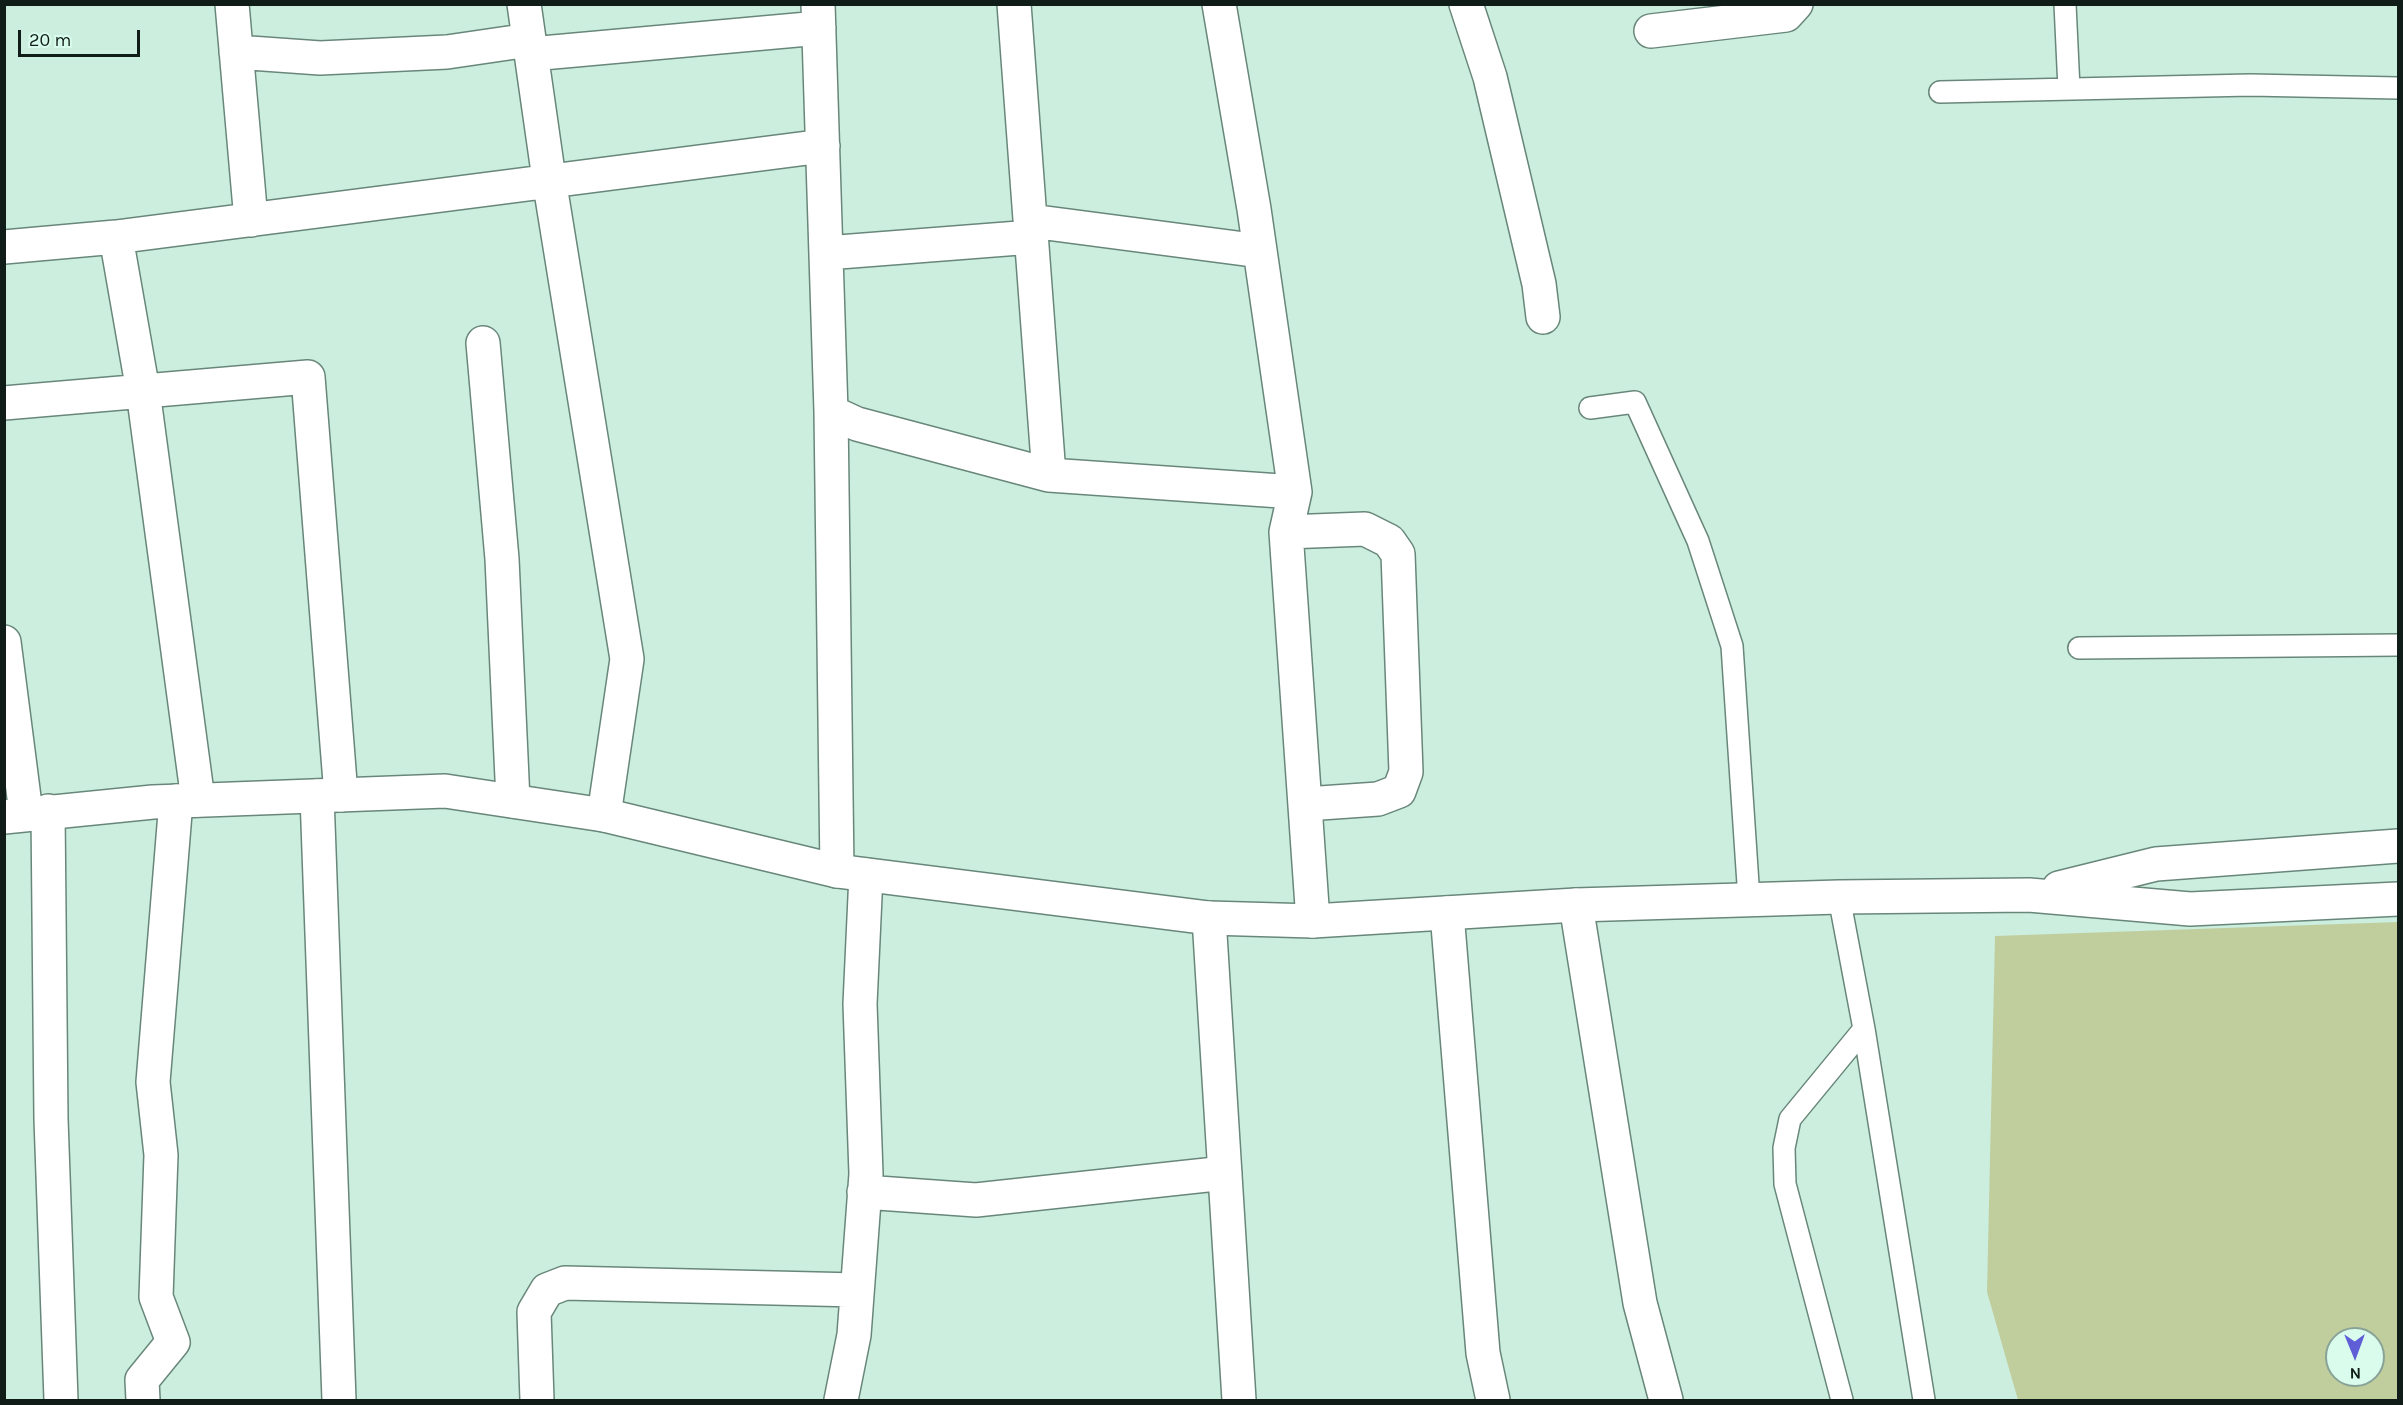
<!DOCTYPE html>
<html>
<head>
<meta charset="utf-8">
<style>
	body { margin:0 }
	#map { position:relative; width:2403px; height:1405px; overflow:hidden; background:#cceedf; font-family:Karla,sans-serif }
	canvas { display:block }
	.frame { position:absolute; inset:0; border:6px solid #0f1c17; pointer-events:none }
	.north { position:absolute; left:2325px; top:1327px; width:60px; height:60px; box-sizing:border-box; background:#d9fcec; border:2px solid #88a297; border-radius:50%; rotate:179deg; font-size:16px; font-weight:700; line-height:24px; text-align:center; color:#0f1c17 }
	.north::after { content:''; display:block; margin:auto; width:21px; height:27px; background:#605ed7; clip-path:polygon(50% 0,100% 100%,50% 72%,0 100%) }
	.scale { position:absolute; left:18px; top:30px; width:122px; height:27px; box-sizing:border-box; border:3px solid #0f1c17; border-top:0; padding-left:8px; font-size:18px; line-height:21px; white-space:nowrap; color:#0f1c17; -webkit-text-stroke:4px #d9fcec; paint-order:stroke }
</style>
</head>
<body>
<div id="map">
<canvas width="2403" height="1405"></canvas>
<div class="frame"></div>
<div class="north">N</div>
<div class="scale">20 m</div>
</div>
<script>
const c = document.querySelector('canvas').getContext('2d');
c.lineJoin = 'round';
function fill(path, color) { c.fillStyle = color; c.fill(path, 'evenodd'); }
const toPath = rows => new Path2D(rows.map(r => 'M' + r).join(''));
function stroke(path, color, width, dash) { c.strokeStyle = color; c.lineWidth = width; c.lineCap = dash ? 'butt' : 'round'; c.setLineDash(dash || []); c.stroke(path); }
fill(toPath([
	[2398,922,2398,1400,2018,1400,1987,1292,1995,936],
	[2337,1339,2373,1339,2373,1375,2337,1375]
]), '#c0ce9e');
const service = toPath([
	[2065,4,2069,89],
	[1940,92,2250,85,2398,88],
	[1590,408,1635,402,1698,541,1732,646,1749,899],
	[2079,648,2398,645],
	[1839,897,1864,1029,1924,1400],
	[1842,1400,1785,1184,1784,1148,1790,1119,1864,1029]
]);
const minor = toPath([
	[232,4,251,220],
	[524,4,549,179,627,659,604,815],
	[818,4,831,412,837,871],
	[1014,4,1049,475],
	[1219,4,1254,209,1295,492,1286,532,1313,921],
	[1466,4,1490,77,1539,284,1543,317],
	[1651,31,1786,15,1796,4],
	[236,52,320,58,447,52,529,40],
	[531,54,819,28],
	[1031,221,1260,251],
	[116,237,143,391,198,800],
	[4,247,116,237,823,146],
	[826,253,1032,237],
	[483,343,502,559,513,801],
	[4,403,308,377,341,795],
	[831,412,857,424,1049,475,1295,492],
	[1286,532,1365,529,1389,541,1398,554,1406,772,1399,791,1378,799,1306,804],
	[4,642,26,813],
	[317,796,339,1400],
	[48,811,51,1119,61,1400],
	[1576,905,1640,1303,1666,1400],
	[1447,913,1483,1353,1493,1400],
	[1209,918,1239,1400],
	[864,1192,976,1200,1225,1173],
	[143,1400,142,1380,173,1342,156,1297,161,1155,153,1082,176,801],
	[537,1400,534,1312,547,1290,565,1283,857,1290],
	[841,1400,854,1335,866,1174,860,1004,866,875]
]);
const tertiary = toPath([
	[4,817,153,802,445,791,604,815,837,871,1209,918,1313,921,1576,905,1839,897,2029,895,2190,909,2398,899],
	[2059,888,2156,864,2398,846]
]);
stroke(service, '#68877a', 24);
stroke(minor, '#68877a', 36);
stroke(tertiary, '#68877a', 36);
stroke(service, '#fff', 21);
stroke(minor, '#fff', 33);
stroke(tertiary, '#fff', 33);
</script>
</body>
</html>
